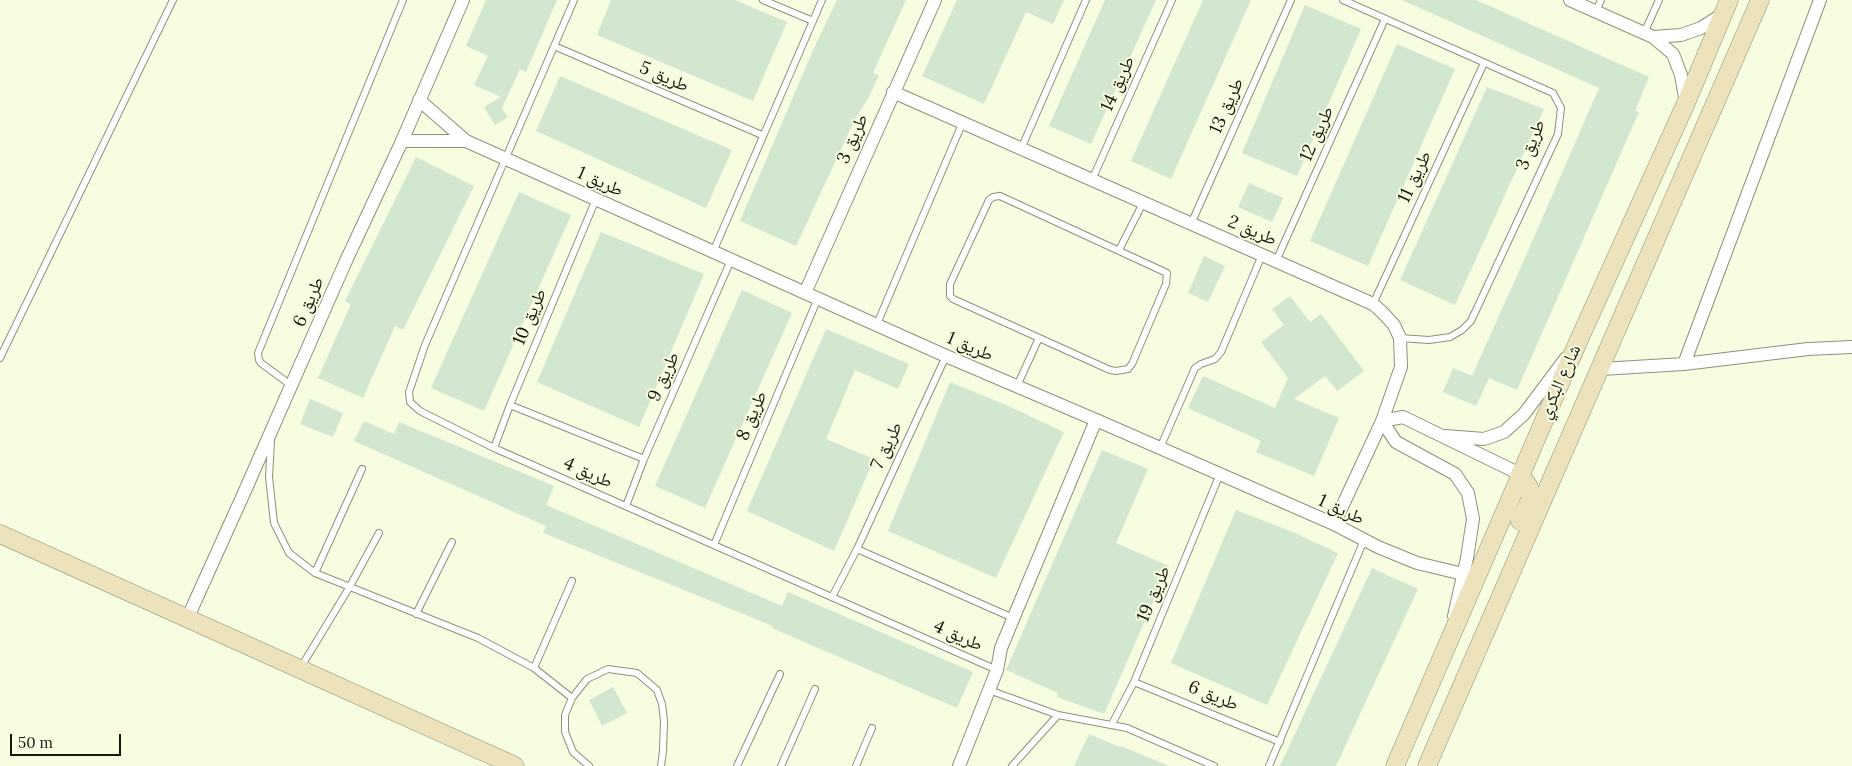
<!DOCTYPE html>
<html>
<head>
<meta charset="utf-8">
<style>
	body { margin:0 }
	#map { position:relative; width:1852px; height:766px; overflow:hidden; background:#f7fde1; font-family:Lora,serif }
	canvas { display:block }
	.scale { position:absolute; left:10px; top:734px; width:111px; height:22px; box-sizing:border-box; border:2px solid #16180e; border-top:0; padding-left:6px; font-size:15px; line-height:18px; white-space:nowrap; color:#16180e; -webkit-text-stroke:4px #f7fde1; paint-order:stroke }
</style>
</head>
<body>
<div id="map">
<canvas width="1852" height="766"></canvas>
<div class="scale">50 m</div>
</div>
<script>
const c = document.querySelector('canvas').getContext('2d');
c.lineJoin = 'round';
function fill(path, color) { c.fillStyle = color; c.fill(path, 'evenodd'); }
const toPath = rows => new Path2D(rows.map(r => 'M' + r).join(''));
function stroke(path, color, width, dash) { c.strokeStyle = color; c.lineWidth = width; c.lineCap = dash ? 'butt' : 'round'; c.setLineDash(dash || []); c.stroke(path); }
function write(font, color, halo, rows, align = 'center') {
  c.font = font + ' Lora,"Noto Naskh Arabic",serif'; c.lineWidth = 4; c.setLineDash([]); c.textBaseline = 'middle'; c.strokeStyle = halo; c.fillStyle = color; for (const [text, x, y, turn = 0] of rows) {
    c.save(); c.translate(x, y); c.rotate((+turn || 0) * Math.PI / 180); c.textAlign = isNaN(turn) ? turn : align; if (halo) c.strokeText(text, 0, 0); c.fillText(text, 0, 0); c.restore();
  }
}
fill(toPath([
	[486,0,557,0,526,72,520,69,502,108,508,117,495,125,484,107,501,97,474,85,488,56,466,46],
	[611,0,735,0,787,22,753,101,597,35],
	[837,0,906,0,873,73,879,75,869,97,856,117,796,246,740,221,814,48],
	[957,0,1064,0,1053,24,1026,12,984,104,922,76],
	[1105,0,1156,0,1091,144,1049,126],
	[1203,0,1251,0,1171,179,1131,161],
	[1402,0,1476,0,1649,77,1635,111,1639,112,1517,390,1489,378,1476,406,1443,392,1453,368,1472,376,1528,251,1599,88],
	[1305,5,1361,29,1297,176,1242,153],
	[1397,44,1455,69,1368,266,1310,241],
	[560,76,732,150,706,208,536,131],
	[1487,87,1544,109,1455,305,1400,280],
	[416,157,474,186,403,330,395,326,363,398,318,378,351,304,345,301],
	[1249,183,1283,198,1272,222,1238,207],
	[519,192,571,215,484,411,431,388],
	[601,232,704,274,639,427,537,382],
	[1204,256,1225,266,1208,302,1188,293],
	[742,290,792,313,705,508,655,486],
	[1290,296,1310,322,1321,314,1364,371,1337,391,1325,376,1294,399,1339,418,1314,476,1256,452,1261,441,1188,408,1203,376,1275,408,1288,378,1261,342,1284,325,1272,309],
	[826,329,909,364,898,389,855,370,826,439,874,459,834,551,747,511],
	[950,382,1006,405,1064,432,996,578,888,531],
	[310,399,343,413,333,437,300,424],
	[364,421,394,434,399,422,554,486,546,505,782,606,788,592,973,672,957,708,772,628,773,626,543,533,546,526,354,441],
	[1102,450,1148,469,1116,543,1169,566,1104,714,1057,697,1058,693,1006,670],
	[1236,510,1293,532,1338,553,1267,705,1171,663],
	[1372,568,1418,589,1336,766,1280,766],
	[613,687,627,713,602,726,589,700],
	[1089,734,1120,747,1121,746,1169,766,1074,766]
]), '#d3e6d0');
const lane = toPath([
	[574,0,425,345,409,392,410,402,420,411,494,448,997,670],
	[763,0,813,21],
	[1343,0,1553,93,1561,108,1558,134,1471,321,1462,330,1450,337,1429,340,1400,338],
	[1596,11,1601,0],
	[1644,33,1659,0],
	[554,46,762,135],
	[1021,149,1086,0],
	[1092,180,1172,0],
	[1000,196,1167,273,1166,284,1132,364,1128,369,1116,371,1110,370,953,299,950,296,950,284,989,200,993,197,1000,196],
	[1191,224,1291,0],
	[1119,250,1143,203],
	[713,252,822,0],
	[1276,261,1385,19],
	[1373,304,1484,63],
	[877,324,962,124],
	[0,358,173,0],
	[292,386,261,363,259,360,258,353,403,0],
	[1017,386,1039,338],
	[510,405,644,459],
	[271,441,269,477,274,523,289,553,315,573,478,638,534,668,572,698],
	[494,448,510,405,596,199],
	[1160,448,1195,368,1201,364,1215,359,1221,352,1262,255],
	[626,506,644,459,731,260],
	[714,545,818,298],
	[857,549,1013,618],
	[315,573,362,469],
	[832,597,857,549,946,356],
	[416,614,452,542],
	[301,667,349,588,379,533],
	[534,668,572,581],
	[1134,682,1280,742],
	[989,690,1058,715,1127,728,1214,766],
	[1112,724,1134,682,1220,474],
	[589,766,573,752,565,732,565,715,572,698,587,679,608,669,637,673,657,690,662,704,664,721,663,751,661,766],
	[737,766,780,674],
	[781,766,815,689],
	[856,766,872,728],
	[1012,766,1058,715],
	[1269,766,1364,540]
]);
const street = toPath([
	[1570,0,1653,37,1673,54,1681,75,1686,103],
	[1653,37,1681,35,1701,28,1723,14],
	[893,92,1373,304,1382,312,1394,325,1400,338,1401,367,1382,421,1334,524],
	[419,100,466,141,946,356,1096,420,1334,524,1378,547,1417,563,1463,574],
	[402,141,466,141],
	[805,293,935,0],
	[1684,364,1820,0],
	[1601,369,1684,364,1808,349,1852,347],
	[1382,421,1396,442,1455,474,1468,493,1473,519,1467,558,1454,616],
	[1382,421,1403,417,1520,474],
	[1445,436,1484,439,1504,432,1524,414,1566,358],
	[188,617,244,493,345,263,402,141,463,0],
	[959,766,997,670,1001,648,1096,420]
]);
const secondary = toPath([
	[1520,474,1529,487,1530,493,1530,500,1520,521],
	[0,534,515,766],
	[1395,766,1578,342,1686,103,1729,0],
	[1427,766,1760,0]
]);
stroke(lane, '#8c9279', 8);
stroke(street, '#8c9279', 14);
stroke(secondary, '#8c9279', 19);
stroke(lane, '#fff', 6);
stroke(street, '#fff', 12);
stroke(secondary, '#ece2bc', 18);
write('18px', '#16180e', '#f7fde1', [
	["طريق 5",664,77,23],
	["طريق 14",1118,84,-66],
	["طريق 13",1227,106,-66],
	["طريق 12",1317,134,-66],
	["طريق 3",853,139,-66],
	["طريق 3",1531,145,-69],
	["طريق 11",1415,177,-65],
	["طريق 1",600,182,24],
	["طريق 2",1252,231,23],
	["طريق 6",309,302,-67],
	["طريق 10",530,317,-67],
	["طريق 1",970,347,23],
	["طريق 9",664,377,-66],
	["شارع البكري",1560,382,-66],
	["طريق 8",752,416,-67],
	["طريق 7",887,446,-65],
	["طريق 4",588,473,24],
	["طريق 1",1341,510,25],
	["طريق 19",1154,594,-67],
	["طريق 4",958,636,24],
	["طريق 6",1213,696,22]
]);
</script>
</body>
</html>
